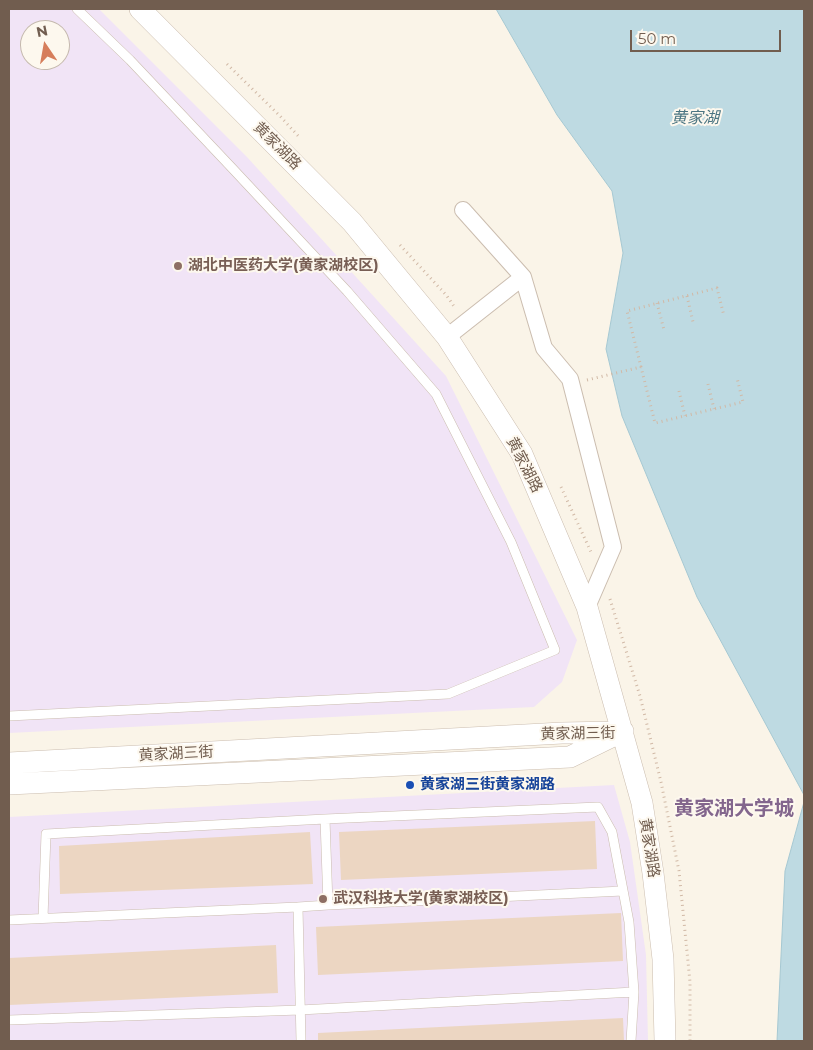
<!DOCTYPE html>
<html>
<head>
<meta charset="utf-8">
<style>
	body { margin:0 }
	#map { position:relative; width:813px; height:1050px; overflow:hidden; background:#faf4e8; font-family:Montserrat,sans-serif }
	canvas { display:block }
	.frame { position:absolute; inset:0; border:10px solid #715d4f; pointer-events:none }
	.north { position:absolute; left:20px; top:20px; width:50px; height:50px; box-sizing:border-box; background:#fdf8ee; border:1px solid #c5baae; border-radius:50%; rotate:348deg; font-size:14px; font-weight:700; line-height:20px; text-align:center; color:#715d4f }
	.north::after { content:''; display:block; margin:auto; width:18px; height:22px; background:#d67e5b; clip-path:polygon(50% 0,100% 100%,50% 72%,0 100%) }
	.scale { position:absolute; left:630px; top:30px; width:151px; height:22px; box-sizing:border-box; border:2px solid #715d4f; border-top:0; padding-left:6px; font-size:15px; line-height:18px; white-space:nowrap; color:#715d4f; -webkit-text-stroke:4px #fdf8ee; paint-order:stroke }
</style>
</head>
<body>
<div id="map">
<canvas width="813" height="1050"></canvas>
<div class="frame"></div>
<div class="north">N</div>
<div class="scale">50 m</div>
</div>
<script>
const c = document.querySelector('canvas').getContext('2d');
c.lineJoin = 'round';
function fill(path, color) { c.fillStyle = color; c.fill(path, 'evenodd'); }
const toPath = rows => new Path2D(rows.map(r => 'M' + r).join(''));
function stroke(path, color, width, dash) { c.strokeStyle = color; c.lineWidth = width; c.lineCap = dash ? 'butt' : 'round'; c.setLineDash(dash || []); c.stroke(path); }
function write(font, color, halo, rows, align = 'center') {
  c.font = font + ' Montserrat,"Noto Sans SC",sans-serif'; c.lineWidth = 4; c.setLineDash([]); c.textBaseline = 'middle'; c.strokeStyle = halo; c.fillStyle = color; for (const [text, x, y, turn = 0] of rows) {
    c.save(); c.translate(x, y); c.rotate((+turn || 0) * Math.PI / 180); c.textAlign = isNaN(turn) ? turn : align; if (halo) c.strokeText(text, 0, 0); c.fillText(text, 0, 0); c.restore();
  }
}
fill(toPath([
	[9,9,99,9,247,157,446,376,577,640,562,682,534,707,9,733],
	[30,30,60,30,60,60,30,60],
	[614,785,630,842,646,955,648,1041,9,1041,9,817]
]), '#f1e4f6');
const water = toPath([
	[496,9,804,9,804,795,697,597,622,416,606,349,623,253,612,191,557,115,496,9],
	[804,802,804,1041,777,1041,785,871,804,802]
]);
fill(water, '#bedae2');
stroke(water, '#a6c8d2', 1);
fill(toPath([
	[595,821,597,869,341,880,339,832],
	[310,832,313,884,60,894,59,846],
	[621,913,623,961,318,975,316,927],
	[276,945,278,993,9,1005,9,958],
	[623,1018,624,1041,318,1041,318,1033]
]), '#ecd6c2');
const service = toPath([
	[9,716,448,694,555,650,511,542,436,394,347,291,232,168,130,60,77,9],
	[328,905,623,891],
	[43,918,46,834,325,819],
	[9,920,298,907],
	[9,1020,300,1010,634,992],
	[301,1041,298,907,328,905,325,819,598,807,612,832,629,922,634,992,631,1041]
]);
const minor = toPath([
	[463,210,523,277,544,348,570,379,613,547,587,607],
	[447,337,523,277]
]);
const tertiary = toPath([
	[140,9,352,222,447,337,522,454,587,607,642,803,653,873,663,959,665,1041],
	[9,763,562,733,615,732],
	[9,784,570,757,623,731]
]);
stroke(service, '#cbbdaf', 10);
stroke(minor, '#cbbdaf', 18);
stroke(tertiary, '#cbbdaf', 22);
stroke(toPath([
	[227,64,280,116,300,138],
	[400,245,447,296,455,308],
	[687,296,693,322],
	[657,303,664,330],
	[641,367,627,311,717,288,724,316],
	[587,380,641,367,655,423,743,402,737,378],
	[708,384,714,409],
	[679,391,685,416],
	[561,487,591,552],
	[610,599,640,696,661,782,679,871,690,982,690,1041]
]), '#d1b9a6', 3, [1, 4]);
stroke(service, '#fff', 9);
stroke(minor, '#fff', 16);
stroke(tertiary, '#fff', 21);
for (const [x, y, r, color] of [
	[178,266,5,"#8d6e63"],
	[410,785,5,"#1a4fb4"],
	[323,899,5,"#8d6e63"]
]) { const dot = new Path2D(); dot.arc(x, y, r, 0, 2 * Math.PI); c.fillStyle = color; c.fill(dot); stroke(dot, '#fdf8ee', 2); }
write('15px', '#715d4f', '#fdf8ee', [
	["黄家湖路",277,146,45],
	["黄家湖路",524,465,63],
	["黄家湖三街",578,734,-1],
	["黄家湖三街",176,754,-3],
	["黄家湖路",649,848,81]
]);
write('bold 15px', '#785e54', '#fdf8ee', [
	["湖北中医药大学(黄家湖校区)",188,266],
	["武汉科技大学(黄家湖校区)",333,899]
], 'left');
write('bold 15px', '#164399', '#fdf8ee', [
	["黄家湖三街黄家湖路",420,785]
], 'left');
write('italic 16px', '#4b7582', '#fdf8ee', [
	["黄家湖",695,118]
]);
write('bold 20px', '#83668d', '#fdf8ee', [
	["黄家湖大学城",734,809]
]);
</script>
</body>
</html>
